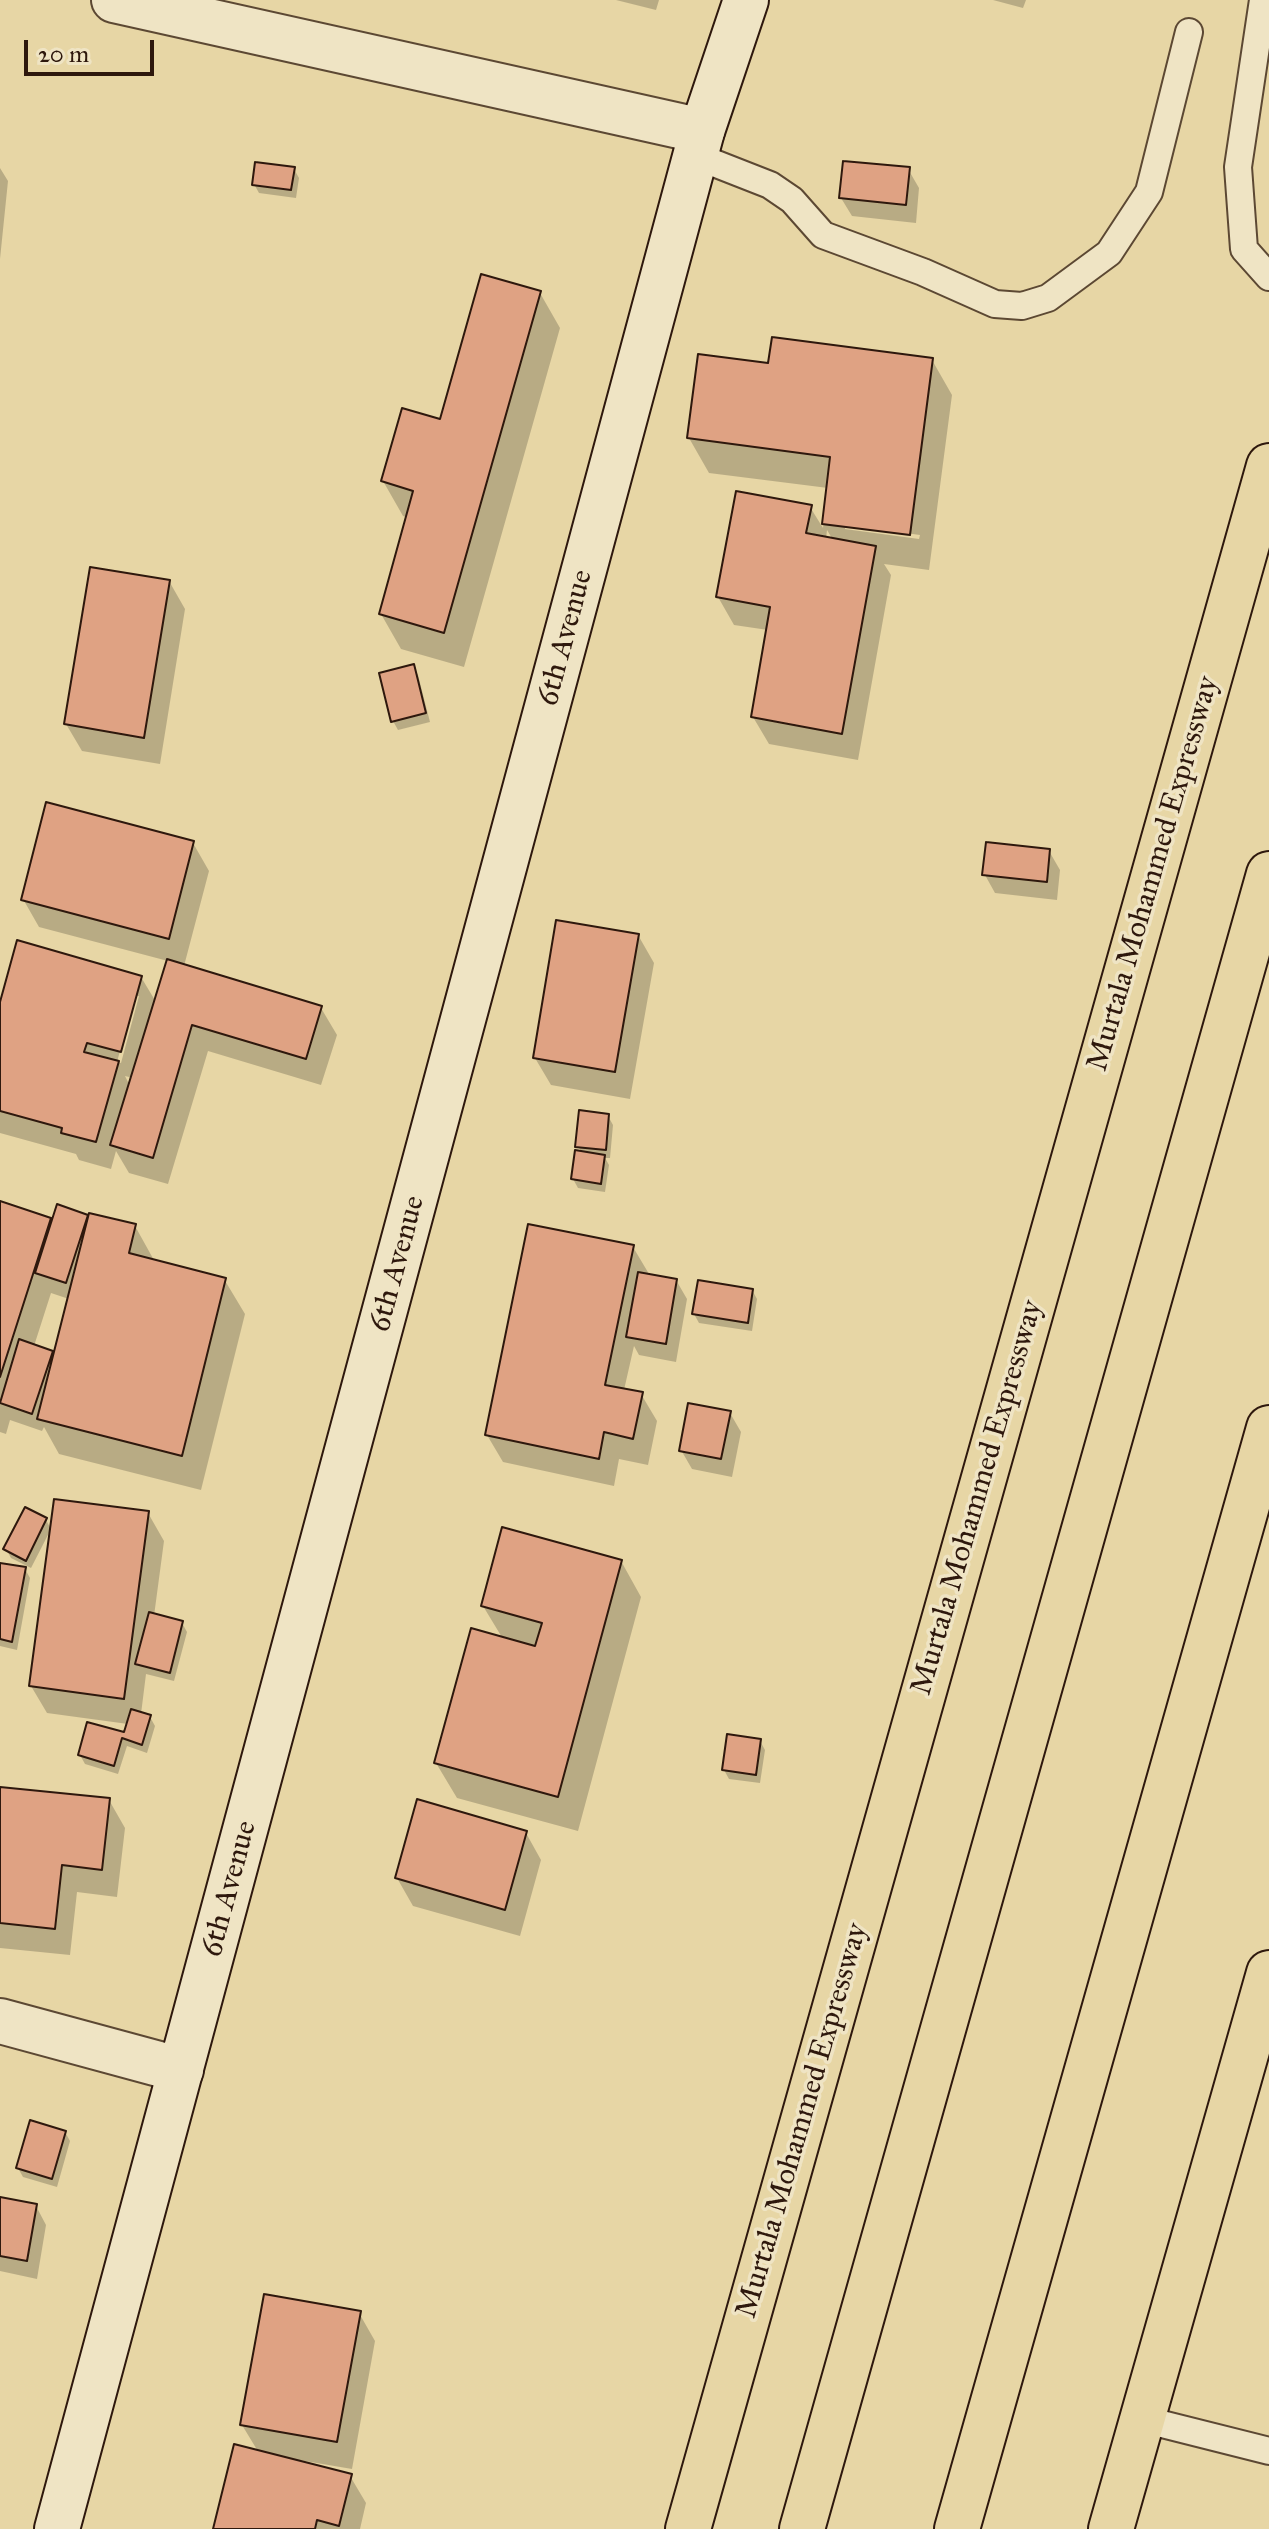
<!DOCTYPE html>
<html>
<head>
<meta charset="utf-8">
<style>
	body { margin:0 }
	#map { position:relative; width:1269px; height:2529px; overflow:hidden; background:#e7d6a5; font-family:"IM FELL Great Primer",serif }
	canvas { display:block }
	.scale { position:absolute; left:24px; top:40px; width:130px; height:36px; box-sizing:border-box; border:4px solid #2e180d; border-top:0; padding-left:10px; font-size:24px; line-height:28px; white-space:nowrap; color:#2e180d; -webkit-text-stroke:6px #efe4c4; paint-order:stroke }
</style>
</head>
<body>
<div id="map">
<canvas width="1269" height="2529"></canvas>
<div class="scale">20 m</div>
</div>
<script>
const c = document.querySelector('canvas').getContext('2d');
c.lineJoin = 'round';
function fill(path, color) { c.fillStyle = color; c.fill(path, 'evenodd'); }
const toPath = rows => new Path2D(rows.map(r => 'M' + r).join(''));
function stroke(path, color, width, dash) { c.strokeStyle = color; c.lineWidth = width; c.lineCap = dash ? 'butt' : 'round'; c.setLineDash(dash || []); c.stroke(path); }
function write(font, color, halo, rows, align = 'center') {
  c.font = font + ' "IM FELL Great Primer",serif'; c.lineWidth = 7; c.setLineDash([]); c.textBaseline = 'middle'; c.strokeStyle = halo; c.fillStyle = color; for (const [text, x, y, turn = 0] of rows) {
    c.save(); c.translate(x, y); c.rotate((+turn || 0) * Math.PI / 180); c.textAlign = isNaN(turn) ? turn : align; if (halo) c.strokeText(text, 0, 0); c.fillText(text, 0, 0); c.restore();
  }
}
fill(toPath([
	[616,0,659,0,656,10],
	[993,0,1026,0,1023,8],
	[0,168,8,181,0,259],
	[294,169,299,178,296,198,259,193,254,184],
	[908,169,919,188,916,223,852,216,841,198],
	[540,293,560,328,464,667,401,649,381,614,408,518,403,516,383,481,441,422],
	[932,360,952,395,929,570,884,564,891,575,858,760,769,744,753,717,768,630,734,625,718,597,810,507,823,528,828,488,709,473,689,438,770,365],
	[845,525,920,535,919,539,845,529],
	[827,530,833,540,826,539],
	[169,581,185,609,160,764,82,751,66,724],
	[413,666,418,675,430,722,398,730,393,721],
	[193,843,209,871,184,966,321,1008,337,1035,321,1085,208,1051,168,1184,129,1173,116,1151,111,1169,79,1160,76,1154,0,1133,0,1009,141,977,156,1002,168,961,39,927,23,899],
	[135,996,139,996,121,1063,117,1062],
	[125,1076,133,1078,130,1086],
	[1049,851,1060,870,1057,900,995,893,985,875],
	[638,935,654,963,630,1099,551,1085,535,1058],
	[608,1116,613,1125,610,1158,605,1158,609,1165,605,1192,578,1188,573,1179,582,1153,578,1146],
	[0,1203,50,1219,53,1224,86,1216,89,1220,135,1226,155,1262,224,1279,245,1314,201,1490,59,1454,44,1427,42,1431,10,1420,6,1434,0,1432],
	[51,1293,69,1299,55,1357,52,1352,34,1346],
	[633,1247,649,1274,676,1280,687,1299,676,1362,639,1355,634,1346,624,1390,641,1394,657,1421,648,1465,619,1459,614,1486,503,1462,487,1435],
	[752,1290,757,1299,752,1331,699,1323,694,1314],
	[730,1413,741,1432,732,1477,692,1469,681,1450],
	[148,1513,164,1541,154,1616,182,1623,187,1632,174,1681,146,1674,141,1714,150,1717,155,1726,147,1753,127,1746,118,1774,85,1764,80,1755,125,1735,128,1724,47,1713,31,1686],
	[46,1520,51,1529,31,1568,11,1558,6,1549],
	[621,1561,641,1597,578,1831,457,1798,436,1763,503,1639,483,1606],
	[0,1565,25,1569,30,1578,17,1650,0,1646],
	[760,1741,765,1750,760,1783,729,1779,724,1770],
	[0,1789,109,1800,125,1828,117,1897,77,1892,70,1955,0,1948],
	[526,1833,541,1860,520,1936,413,1906,397,1878],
	[65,2132,70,2141,57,2187,23,2177,18,2168],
	[0,2199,36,2206,46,2225,37,2279,0,2271],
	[359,2313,375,2341,352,2469,299,2460,299,2463,350,2476,366,2503,360,2529,215,2529,259,2453,242,2425]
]), '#0003');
const building = toPath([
	[843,161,910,167,906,205,839,198,843,161],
	[255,162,295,167,291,190,252,185,255,162],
	[481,274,541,291,444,633,379,614,413,491,381,481,402,408,440,419,481,274],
	[772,337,933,358,910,535,822,524,830,457,687,438,698,354,768,363,772,337],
	[736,491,812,505,806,533,876,546,842,734,751,717,770,607,716,597,736,491],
	[90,567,170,580,144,738,64,724,90,567],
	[414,664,426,713,391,722,379,673,414,664],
	[46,802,194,841,169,939,21,900,46,802],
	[986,842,1050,849,1047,882,982,875,986,842],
	[556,920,639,934,615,1072,533,1058,556,920],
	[17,940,142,976,121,1052,87,1043,84,1052,119,1061,96,1142,61,1133,62,1128,0,1111,0,1002,17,940],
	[167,959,322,1006,306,1059,192,1025,153,1158,110,1145,167,959],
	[579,1110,609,1114,606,1150,575,1147,579,1110],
	[575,1150,605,1155,601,1184,571,1179,575,1150],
	[0,1201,51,1218,0,1377,0,1201],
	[57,1204,88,1215,66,1283,35,1273,57,1204],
	[89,1213,136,1224,129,1253,226,1278,182,1456,37,1419,89,1213],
	[528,1224,634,1245,605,1385,643,1392,633,1439,604,1432,599,1459,485,1435,528,1224],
	[638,1272,677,1279,666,1344,626,1337,638,1272],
	[698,1280,753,1289,748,1323,692,1314,698,1280],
	[19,1339,53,1351,32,1414,0,1403,19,1339],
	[688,1403,731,1411,721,1459,679,1451,688,1403],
	[54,1499,149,1511,124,1699,29,1686,54,1499],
	[25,1507,47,1518,26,1561,3,1549,25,1507],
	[502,1527,622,1560,558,1797,434,1763,471,1628,535,1646,542,1623,481,1606,502,1527],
	[0,1563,26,1567,12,1642,0,1639,0,1563],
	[149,1612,183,1621,170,1673,135,1664,149,1612],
	[131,1709,151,1715,142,1745,122,1738,114,1766,78,1755,87,1722,124,1732,131,1709],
	[727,1734,761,1739,756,1775,722,1770,727,1734],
	[0,1787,110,1798,102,1870,62,1865,55,1929,0,1923,0,1787],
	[417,1799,527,1831,505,1910,395,1878,417,1799],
	[30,2120,66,2131,52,2179,16,2168,30,2120],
	[0,2197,37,2204,27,2261,0,2256,0,2197],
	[264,2294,361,2311,337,2442,240,2425,264,2294],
	[234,2444,352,2474,339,2526,317,2520,315,2529,213,2529,234,2444]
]);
fill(building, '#dfa283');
stroke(building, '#2e180d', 2);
const lane = toPath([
	[1263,0,1238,167,1244,249,1269,277],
	[696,156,770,185,792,200,823,235,923,272,995,304,1022,306,1048,298,1109,253,1149,192,1189,32],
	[1142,2419,1269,2451]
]);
const street = toPath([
	[114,0,702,131],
	[0,2021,181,2070]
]);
const secondary = toPath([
	[57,2529,702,131,746,0]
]);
const highway = toPath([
	[688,2529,1269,466],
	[802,2529,1269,874],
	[957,2529,1269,1428],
	[1111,2529,1269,1973]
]);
stroke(lane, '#5c4833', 30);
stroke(street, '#5c4833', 48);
stroke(secondary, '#2e180d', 48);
stroke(highway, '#2e180d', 48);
stroke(lane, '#efe4c4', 26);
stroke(street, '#efe4c4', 44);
stroke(secondary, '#efe4c4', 44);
stroke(highway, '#e7d6a5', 44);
write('30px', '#2e180d', '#efe4c4', [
	["6th Avenue",566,638,-75],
	["Murtala Mohammed Expressway",1154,874,-74],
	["6th Avenue",398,1264,-75],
	["Murtala Mohammed Expressway",978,1498,-74],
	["6th Avenue",230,1889,-75],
	["Murtala Mohammed Expressway",803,2121,-74]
]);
</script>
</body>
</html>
